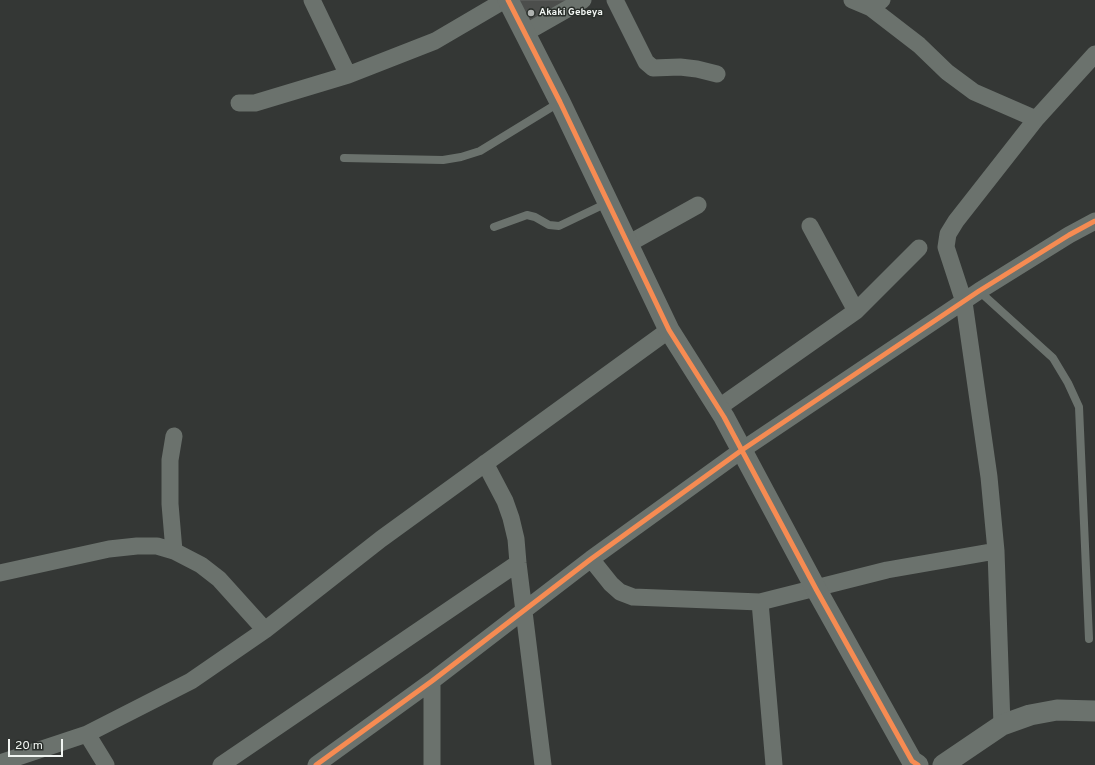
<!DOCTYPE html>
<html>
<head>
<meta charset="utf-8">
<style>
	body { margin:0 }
	#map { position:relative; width:1095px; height:765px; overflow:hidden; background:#343735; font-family:Overpass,sans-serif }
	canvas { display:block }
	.scale { position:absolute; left:8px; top:739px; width:55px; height:18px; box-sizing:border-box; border:2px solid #f1f5f2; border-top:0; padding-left:5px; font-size:12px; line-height:14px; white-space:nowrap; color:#f1f5f2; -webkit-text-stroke:3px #292e2a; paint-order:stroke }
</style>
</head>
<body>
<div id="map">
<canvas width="1095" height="765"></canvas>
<div class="scale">20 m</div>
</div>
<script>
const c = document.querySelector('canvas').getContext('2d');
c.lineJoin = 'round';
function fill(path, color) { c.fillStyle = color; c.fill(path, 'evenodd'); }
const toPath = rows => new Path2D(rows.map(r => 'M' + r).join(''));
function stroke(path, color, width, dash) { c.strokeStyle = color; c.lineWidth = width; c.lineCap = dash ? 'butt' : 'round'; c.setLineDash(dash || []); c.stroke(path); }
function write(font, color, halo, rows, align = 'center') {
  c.font = font + ' Overpass,sans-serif'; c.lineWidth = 3; c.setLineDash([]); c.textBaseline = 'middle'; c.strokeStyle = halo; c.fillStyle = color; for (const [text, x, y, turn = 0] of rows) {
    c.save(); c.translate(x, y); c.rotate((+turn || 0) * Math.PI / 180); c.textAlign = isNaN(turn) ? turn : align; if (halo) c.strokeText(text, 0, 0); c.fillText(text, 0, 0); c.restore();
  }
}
const building = toPath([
	[510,0,569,0,523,26,510,0]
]);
fill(building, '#4c4e4c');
stroke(building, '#646765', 1);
stroke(toPath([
	[344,158,443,160,461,157,480,151,560,102],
	[494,227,527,215,535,217,549,225,559,226,607,203],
	[979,291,1053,358,1068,383,1079,407,1089,639]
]), '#6b726d', 8);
stroke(toPath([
	[312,0,348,75],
	[615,0,646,62,653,68,680,67,697,69,717,74],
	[852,0,871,8,882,0],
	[871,8,919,45,947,72,974,92,1036,119],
	[525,33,583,0],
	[239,103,255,103,348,75,435,41,505,0],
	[810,226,856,311],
	[628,244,698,205],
	[718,408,856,311,919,248],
	[485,463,505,501,511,518,516,539,518,563,543,765],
	[174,551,170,504,170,460,174,436],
	[591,559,611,584,620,592,633,597,760,602,887,570,996,551],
	[0,573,109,549,137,546,157,546,174,551,201,565,219,579,265,630],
	[760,602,774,765],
	[432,681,432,765],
	[1002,725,996,551,989,477,964,302,946,247,948,234,956,221,1036,119,1095,54],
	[87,734,106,765],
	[0,763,87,734,191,681,265,630,381,539,669,330],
	[221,765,518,563],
	[316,765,432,681,591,559,742,450,979,291,1069,235,1095,221]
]), '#6b726d', 17);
stroke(toPath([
	[508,0,560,102,669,330,724,417,816,589,912,761,918,765],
	[943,765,1002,725,1030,715,1057,710,1095,711]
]), '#6b726d', 21);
stroke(toPath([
	[508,0,560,102,669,330,724,417,816,589,912,761,918,765],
	[316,765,432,681,591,559,742,450,979,291,1069,235,1095,221]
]), '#f68b52', 5);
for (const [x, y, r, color] of [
	[531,13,4,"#afb2b0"]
]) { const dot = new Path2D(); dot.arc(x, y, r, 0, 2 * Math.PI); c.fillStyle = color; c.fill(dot); stroke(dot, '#292e2a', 1.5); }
write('bold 10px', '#f1f5f2', '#292e2a', [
	["Akaki Gebeya",539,13]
], 'left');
</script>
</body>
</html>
